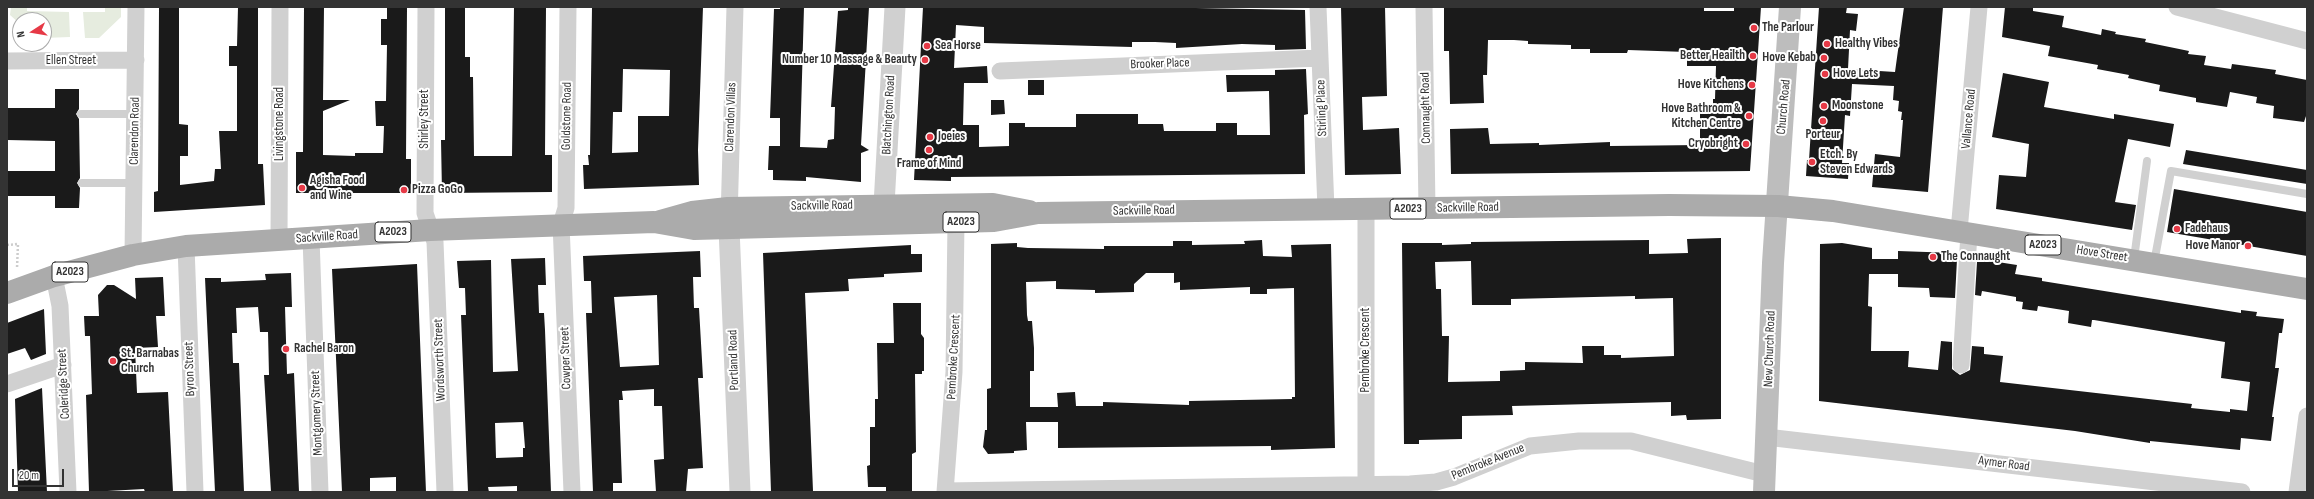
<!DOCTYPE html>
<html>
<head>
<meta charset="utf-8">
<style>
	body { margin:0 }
	#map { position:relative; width:2314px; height:499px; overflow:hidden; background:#fff; font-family:"Sofia Sans Condensed",sans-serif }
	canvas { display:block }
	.frame { position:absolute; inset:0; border:8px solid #333; pointer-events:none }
	.north { position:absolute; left:12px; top:12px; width:40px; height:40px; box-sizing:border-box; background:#fff; border:1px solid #adadad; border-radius:50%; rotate:258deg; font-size:11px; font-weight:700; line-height:16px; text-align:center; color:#333 }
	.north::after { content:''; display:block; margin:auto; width:14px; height:18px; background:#e63946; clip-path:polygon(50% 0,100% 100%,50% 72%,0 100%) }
	.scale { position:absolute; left:12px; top:469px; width:52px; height:18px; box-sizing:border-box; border:2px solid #333; border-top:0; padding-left:5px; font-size:12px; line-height:14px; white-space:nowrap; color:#333; -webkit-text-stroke:3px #fff; paint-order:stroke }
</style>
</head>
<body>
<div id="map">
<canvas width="2314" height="499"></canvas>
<div class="frame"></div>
<div class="north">N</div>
<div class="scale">20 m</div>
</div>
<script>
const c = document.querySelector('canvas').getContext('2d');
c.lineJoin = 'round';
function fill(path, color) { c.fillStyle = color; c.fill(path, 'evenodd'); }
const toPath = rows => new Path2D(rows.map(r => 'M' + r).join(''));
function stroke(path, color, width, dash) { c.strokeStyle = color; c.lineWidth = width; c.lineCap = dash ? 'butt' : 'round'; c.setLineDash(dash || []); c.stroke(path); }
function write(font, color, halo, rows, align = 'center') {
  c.font = font + ' "Sofia Sans Condensed",sans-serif'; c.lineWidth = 4; c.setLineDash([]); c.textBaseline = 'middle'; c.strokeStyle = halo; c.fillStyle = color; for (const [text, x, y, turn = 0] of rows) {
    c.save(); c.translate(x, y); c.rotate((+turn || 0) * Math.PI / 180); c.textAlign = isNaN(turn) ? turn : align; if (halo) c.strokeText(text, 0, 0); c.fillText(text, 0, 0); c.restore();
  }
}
fill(toPath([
	[11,7,27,7,27,11,69,12,70,37,44,38,44,20,20,20,20,24,10,15],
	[105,7,121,7,121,17,99,38,85,38,83,12,105,12]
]), '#e6ecdf');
fill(toPath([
	[159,7,179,7,179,124,188,125,188,156,180,156,180,185,214,181,215,169,221,169,219,131,237,131,237,66,229,66,229,46,237,46,238,7,258,7,258,164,263,164,265,205,154,212,154,192,158,191],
	[304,7,324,7,323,100,350,100,323,111,323,155,355,156,355,153,383,153,384,126,376,126,375,101,386,101,387,45,381,45,381,19,387,19,387,7,407,7,406,159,411,159,411,193,296,193,296,152,303,152],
	[445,7,465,7,465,57,470,57,470,77,473,77,474,156,512,156,514,7,546,7,545,155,552,155,552,192,442,193,441,140,445,140],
	[592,7,703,7,698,150,699,185,584,189,583,165,589,165,588,155,590,155],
	[623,69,670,70,669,116,638,116,638,152,612,153,613,112,622,112],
	[780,7,804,7,800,147,827,148,828,140,834,139,835,107,831,107,838,11,848,10,848,7,869,7,861,145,869,150,861,153,861,182,806,177,806,181,773,180,773,170,768,170,769,146,780,146,780,118,770,118,774,9,780,9],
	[923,7,1141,7,1305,10,1306,49,1275,50,1275,45,1242,44,1176,48,1176,43,1155,42,1132,42,1132,47,984,43,984,27,956,25,954,68,987,66,988,83,964,83,963,125,979,125,979,147,1009,146,1009,123,1025,123,1025,127,1076,127,1076,114,1138,114,1138,124,1163,124,1164,131,1216,131,1216,123,1237,123,1237,135,1270,135,1269,91,1227,92,1226,75,1275,75,1275,70,1306,69,1308,114,1304,115,1305,174,951,177,951,181,914,180],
	[1341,7,1385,7,1387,96,1362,97,1363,130,1399,128,1401,174,1345,175],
	[1444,7,1704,7,1704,11,1734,11,1734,7,1761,7,1750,171,1451,174,1450,129,1488,128,1490,144,1539,143,1539,145,1610,142,1610,146,1700,145,1700,109,1713,108,1713,99,1715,99,1716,66,1687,66,1687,52,1628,50,1627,53,1590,53,1590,49,1571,49,1571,45,1528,44,1528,41,1514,40,1488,40,1487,75,1483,75,1484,103,1450,104,1449,51,1444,51],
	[1819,7,1847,7,1846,13,1858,14,1856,31,1850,30,1848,69,1895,72,1904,7,1943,7,1928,192,1872,187,1875,154,1900,157,1903,120,1901,120,1902,112,1898,111,1899,101,1893,100,1894,86,1852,84,1850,116,1845,115,1842,163,1849,163,1848,179,1806,176,1807,160,1809,160],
	[2005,7,2033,7,2033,11,2064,16,2062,27,2101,35,2102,29,2116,32,2115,34,2146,39,2145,42,2189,51,2188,54,2206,56,2204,65,2231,69,2232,64,2276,70,2275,74,2307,80,2307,113,2304,122,2273,118,2274,106,2256,103,2257,97,2230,92,2227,107,2196,102,2196,98,2159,91,2160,85,2128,78,2129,75,2097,69,2098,65,2048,56,2050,46,2002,37],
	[2003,73,2049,82,2044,107,2114,119,2114,114,2174,124,2170,147,2128,139,2115,202,2136,205,2132,230,1996,209,1999,175,2026,177,2029,144,1992,137],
	[1028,80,1044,80,1044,95,1028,95],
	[55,89,79,89,79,109,76,114,79,119,80,178,77,183,80,188,79,208,55,208,55,196,7,196,7,171,55,171,55,141,7,140,7,108,55,108],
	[991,100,1004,100,1005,114,991,115],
	[2186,150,2307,170,2307,184,2183,164],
	[2174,189,2307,212,2307,256,2167,232],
	[1721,238,1721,419,1687,420,1686,415,1671,416,1671,402,1512,406,1513,415,1462,416,1462,439,1419,440,1419,444,1404,444,1402,243,1442,243,1442,245,1471,244,1471,242,1649,240,1649,254,1688,253,1687,239],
	[1471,261,1472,305,1511,305,1511,299,1635,296,1635,299,1673,298,1674,356,1621,358,1621,355,1604,355,1604,346,1582,346,1583,363,1525,362,1525,370,1500,371,1500,381,1448,382,1449,336,1442,336,1441,289,1436,289,1435,262],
	[1262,240,1263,256,1292,257,1291,245,1331,244,1335,448,1271,450,1271,446,1058,448,1058,422,1026,422,1027,450,1014,451,1014,453,988,454,983,447,985,430,987,430,987,389,991,388,991,244,1017,243,1017,247,1028,248,1104,249,1104,246,1173,246,1173,241,1192,241,1192,245,1245,244,1244,241],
	[1146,273,1174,273,1174,283,1180,282,1180,290,1250,287,1250,294,1267,294,1267,289,1294,288,1295,397,1292,397,1292,399,1189,401,1189,405,1103,402,1103,406,1076,406,1075,392,1057,393,1058,407,1030,407,1030,371,1034,371,1034,348,1032,321,1028,321,1027,315,1026,282,1056,281,1056,289,1095,290,1095,293,1134,292,1134,284],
	[1842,243,1872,248,1872,259,1898,259,1898,251,1955,253,1955,259,1957,259,1955,298,1930,297,1929,288,1898,287,1898,274,1869,274,1868,306,1872,307,1871,351,1909,351,1908,367,1938,370,1941,341,1952,342,1952,369,1960,375,1970,370,1972,346,1984,347,1984,354,2003,356,2000,382,2192,404,2191,408,2230,412,2230,409,2247,411,2250,382,2221,378,2225,342,2094,320,2092,320,2091,327,2068,323,2069,311,2038,306,2037,311,2022,309,2023,302,2016,301,2016,297,1982,291,1981,296,1975,295,1977,262,1984,262,1985,260,2017,265,2015,274,2042,278,2042,281,2241,313,2241,310,2257,312,2256,316,2284,319,2282,333,2279,333,2275,368,2279,368,2272,417,2274,417,2271,441,2241,438,2240,450,2150,441,2150,443,2075,431,1819,401,1820,244],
	[911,245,911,254,922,254,922,272,884,274,884,277,848,279,849,291,805,293,813,491,771,492,763,253],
	[700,251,701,277,693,277,694,308,699,308,703,378,698,378,703,468,688,469,686,492,656,492,654,460,664,459,662,406,654,406,654,389,622,391,623,400,619,400,622,483,613,483,613,492,593,492,586,313,592,313,591,281,584,281,583,256],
	[657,295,659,365,620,367,614,297],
	[545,258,546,285,538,285,539,313,544,313,545,330,551,492,517,492,517,486,488,487,489,492,468,492,461,315,466,315,465,288,459,288,457,261,491,260,493,372,518,371,511,259],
	[523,422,525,448,523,448,523,457,496,458,495,423],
	[417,264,426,492,396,492,396,477,370,478,370,492,342,492,332,269],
	[291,273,292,307,285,307,287,374,294,373,299,492,271,492,264,375,269,375,268,332,260,332,258,307,236,308,237,333,232,333,233,363,239,363,244,492,215,492,205,278,221,278,221,282,266,280,265,274],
	[163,277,165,316,156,316,158,347,135,348,137,393,168,392,173,492,145,492,144,489,89,492,86,395,92,394,90,336,85,336,84,316,99,316,98,295,107,285,114,285,136,299,135,278],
	[893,303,921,303,921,334,924,338,924,371,922,371,922,374,915,374,916,452,912,454,912,491,904,492,886,492,886,487,868,487,867,466,870,465,870,427,875,427,875,399,878,399,877,343,894,343],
	[44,309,46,354,31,360,25,348,7,354,7,323],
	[42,388,47,492,18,492,15,399]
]), '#1a1a1a');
stroke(toPath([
	[7,245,18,244,17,268]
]), '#cdcdcd', 2.5, [2, 2]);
stroke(toPath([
	[81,114,135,114],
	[82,183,134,183],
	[2134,259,2147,161],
	[2154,263,2171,171,2307,194]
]), '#d0d0d0', 8);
stroke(toPath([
	[426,7,425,213,435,242,445,492],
	[568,7,566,208,561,224,572,492],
	[1318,7,1326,209],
	[1424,7,1427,209],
	[2177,7,2307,41],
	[7,61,136,60],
	[1000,71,1320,58],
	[729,219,735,7],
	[1959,231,1979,7],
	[311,238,320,492],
	[279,241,280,7],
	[186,246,195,492],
	[133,255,136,7],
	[54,276,60,306,68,492],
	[1961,365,1969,233],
	[7,384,63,365],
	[1766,437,2242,492],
	[945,491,1410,484,1436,482,1454,477,1530,446,1579,441,1631,441,1764,474],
	[945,492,954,372,956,222],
	[1366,492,1366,208],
	[2297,492,2307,416]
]), '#d0d0d0', 17);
stroke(toPath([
	[883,223,895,7],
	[729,228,740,492]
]), '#d0d0d0', 21);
stroke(toPath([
	[1764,492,1773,263,1790,7]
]), '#bdbdbd', 22);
stroke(toPath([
	[660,221,692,212,728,208,993,204,1029,211],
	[7,293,54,276,133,255,186,246,430,230,654,222,694,229,994,221,1038,213,1669,205,1778,206,1833,211,2307,289]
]), '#ababab', 22);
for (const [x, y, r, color] of [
	[1754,28,4,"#e63946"],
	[1827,44,4,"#e63946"],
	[927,46,4,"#e63946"],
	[1753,56,4,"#e63946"],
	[1824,58,4,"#e63946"],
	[925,60,4,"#e63946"],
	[1825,74,4,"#e63946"],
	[1752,85,4,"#e63946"],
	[1824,106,4,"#e63946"],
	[1749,116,4,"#e63946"],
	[1823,121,4,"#e63946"],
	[930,137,4,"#e63946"],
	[1746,144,4,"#e63946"],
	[929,150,4,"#e63946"],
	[1812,162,4,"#e63946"],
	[302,188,4,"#e63946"],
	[404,190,4,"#e63946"],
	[2177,229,4,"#e63946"],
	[2248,246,4,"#e63946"],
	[1933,257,4,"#e63946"],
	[286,349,4,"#e63946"],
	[113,361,4,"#e63946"]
]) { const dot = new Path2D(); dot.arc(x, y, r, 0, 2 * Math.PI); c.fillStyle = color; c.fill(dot); stroke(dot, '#fff', 1.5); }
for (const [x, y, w] of [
	[1408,209,36],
	[961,222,36],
	[393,232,36],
	[2043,245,36],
	[70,272,36]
]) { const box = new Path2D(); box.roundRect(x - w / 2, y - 10, w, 20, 3); c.fillStyle = '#fff'; c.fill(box); stroke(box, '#333', 1); }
write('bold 12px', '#333', null, [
	["A2023",1408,209],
	["A2023",961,222],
	["A2023",393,232],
	["A2023",2043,245],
	["A2023",70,272]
]);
write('bold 13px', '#333', '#fff', [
	["The Parlour",1762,28],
	["Healthy Vibes",1835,44],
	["Sea Horse",935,46],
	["Better Heailth",1745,56,"right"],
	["Hove Kebab",1816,58,"right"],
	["Number 10 Massage & Beauty",917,60,"right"],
	["Hove Lets",1833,74],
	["Hove Kitchens",1744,85,"right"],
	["Moonstone",1832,106],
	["Hove Bathroom &",1741,109,"right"],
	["Kitchen Centre",1741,124,"right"],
	["Porteur",1823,135,"center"],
	["Joeies",938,137],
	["Cryobright",1738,144,"right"],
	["Etch. By",1820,155],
	["Steven Edwards",1820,170],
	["Frame of Mind",929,164,"center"],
	["Agisha Food",310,181],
	["and Wine",310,196],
	["Pizza GoGo",412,190],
	["Fadehaus",2185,229],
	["Hove Manor",2240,246,"right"],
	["The Connaught",1941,257],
	["Rachel Baron",294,349],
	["St. Barnabas",121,354],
	["Church",121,369]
], 'left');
write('13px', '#333', '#fff', [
	["Ellen Street",71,61],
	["Brooker Place",1160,64,-2],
	["Church Road",1784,107,-85],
	["Stirling Place",1322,108,-92],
	["Connaught Road",1426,108,-91],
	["Blatchington Road",889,115,-87],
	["Goldstone Road",567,116,-89],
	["Clarendon Villas",731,117,-88],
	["Shirley Street",425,119,-90],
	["Vallance Road",1969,119,-85],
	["Livingstone Road",280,124,-90],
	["Clarendon Road",135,131,-89],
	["Sackville Road",822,206,-1],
	["Sackville Road",1468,208,-1],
	["Sackville Road",1144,211,-1],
	["Sackville Road",327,237,-4],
	["Hove Street",2102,254,9],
	["New Church Road",1770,349,-88],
	["Pembroke Crescent",1366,350,-90],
	["Pembroke Crescent",954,357,-87],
	["Cowper Street",566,358,-92],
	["Wordsworth Street",440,360,-92],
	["Portland Road",734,360,-92],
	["Byron Street",190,369,-92],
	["Coleridge Street",64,384,-93],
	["Montgomery Street",317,413,-92],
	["Pembroke Avenue",1488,462,-22],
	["Aymer Road",2004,464,7]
]);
</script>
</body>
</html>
